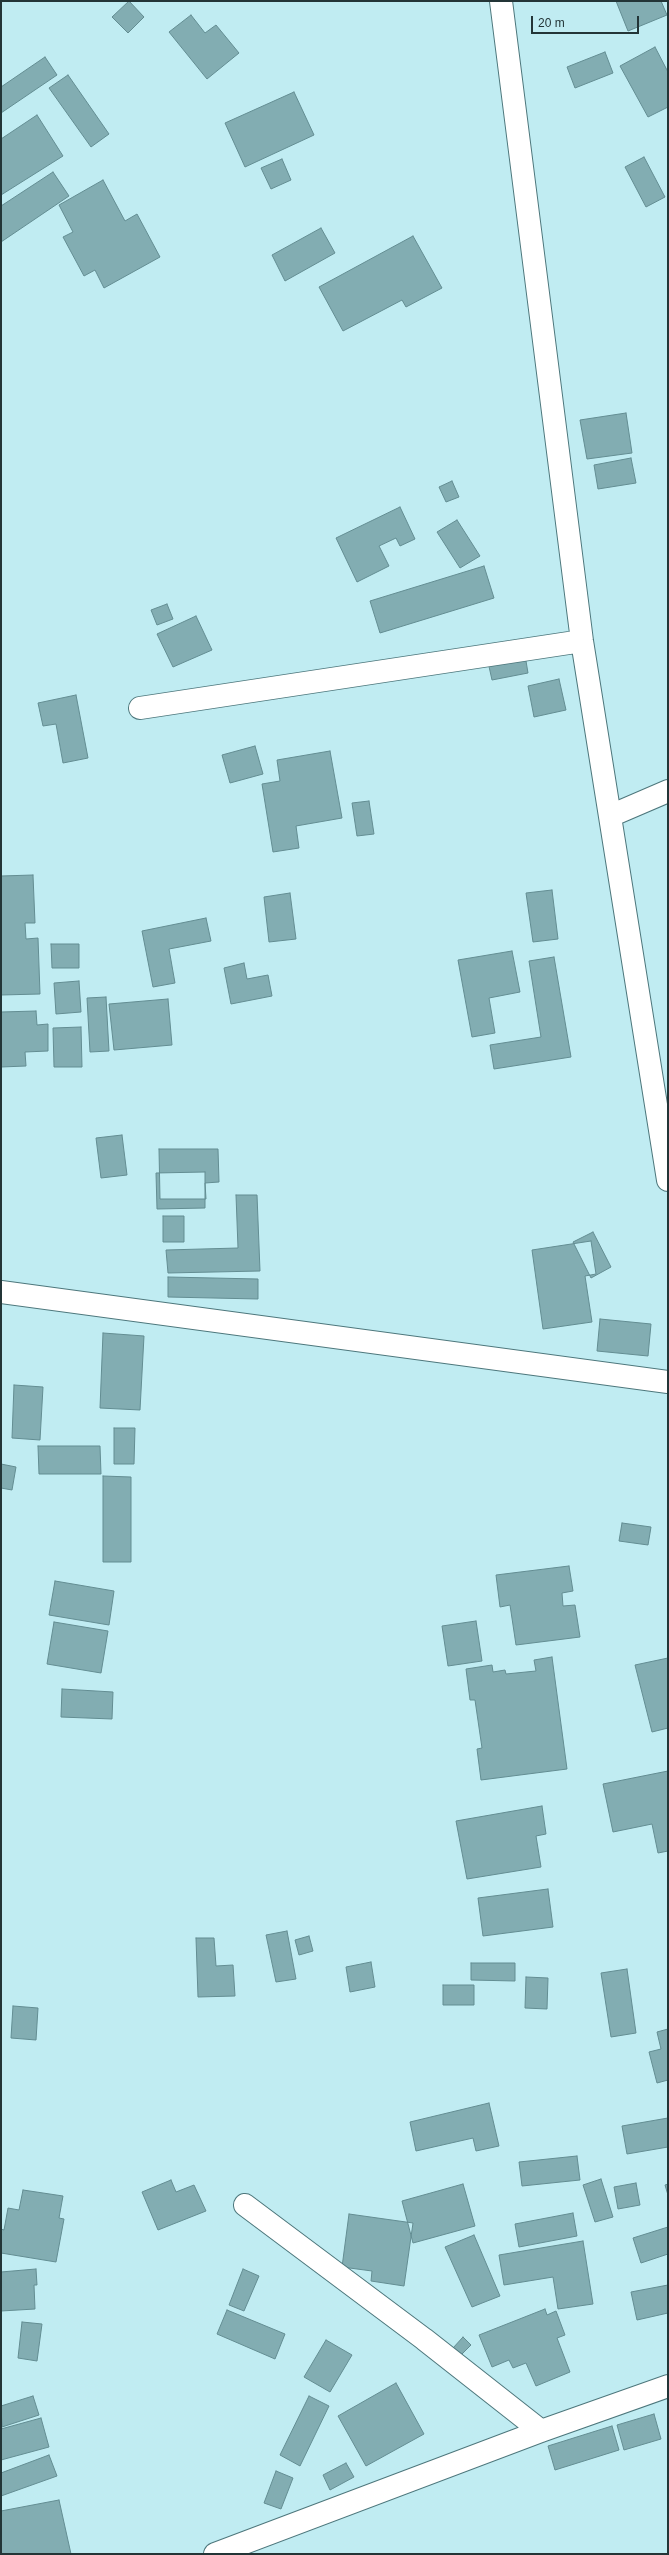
<!DOCTYPE html>
<html>
<head>
<meta charset="utf-8">
<style>
	body { margin:0 }
	#map { position:relative; width:669px; height:2555px; overflow:hidden; background:#c0ecf2; font-family:Arial,sans-serif }
	canvas { display:block }
	.frame { position:absolute; inset:0; border:2px solid #233537; pointer-events:none }
	.scale { position:absolute; left:531px; top:16px; width:108px; height:18px; box-sizing:border-box; border:2px solid #233537; border-top:0; padding-left:5px; font-size:12px; line-height:14px; white-space:nowrap; color:#233537; -webkit-text-stroke:3px #c0ecf2; paint-order:stroke }
</style>
</head>
<body>
<div id="map">
<canvas width="669" height="2555"></canvas>
<div class="frame"></div>
<div class="scale">20 m</div>
</div>
<script>
const c = document.querySelector('canvas').getContext('2d');
c.lineJoin = 'round';
function fill(path, color) { c.fillStyle = color; c.fill(path, 'evenodd'); }
const toPath = rows => new Path2D(rows.map(r => 'M' + r).join(''));
function stroke(path, color, width, dash) { c.strokeStyle = color; c.lineWidth = width; c.lineCap = dash ? 'butt' : 'round'; c.setLineDash(dash || []); c.stroke(path); }
const building = toPath([
	[129,1,144,17,128,33,112,17,129,1],
	[616,1,661,1,667,15,628,31,616,1],
	[191,15,205,33,216,25,239,53,207,79,169,32,191,15],
	[655,47,668,72,668,107,648,117,620,66,655,47],
	[605,52,613,73,575,88,567,67,605,52],
	[45,57,57,75,1,113,1,87,45,57],
	[68,75,109,134,91,147,49,88,68,75],
	[294,92,314,135,245,167,225,123,294,92],
	[37,115,63,156,1,195,1,139,37,115],
	[644,157,665,197,646,207,625,167,644,157],
	[282,159,291,180,271,189,261,168,282,159],
	[53,172,69,196,1,242,1,206,53,172],
	[103,180,125,221,137,214,160,257,104,288,95,270,84,276,63,237,73,232,59,205,103,180],
	[321,228,335,253,285,281,272,255,321,228],
	[413,236,442,288,406,307,402,300,343,331,319,287,413,236],
	[626,413,632,453,587,459,580,420,626,413],
	[631,458,636,483,598,489,594,465,631,458],
	[452,481,459,497,446,502,439,487,452,481],
	[400,507,415,539,400,546,396,538,379,546,389,566,357,582,336,538,400,507],
	[457,520,480,556,460,568,437,532,457,520],
	[484,566,494,598,380,633,370,601,484,566],
	[167,604,173,619,157,625,151,610,167,604],
	[196,616,212,650,173,667,157,634,196,616],
	[525,655,528,673,492,680,488,662,525,655],
	[559,679,566,710,534,717,528,686,559,679],
	[76,695,88,758,63,763,56,724,43,726,38,703,76,695],
	[255,746,263,774,230,783,222,755,255,746],
	[330,751,342,818,296,826,299,848,273,852,262,784,280,781,277,760,330,751],
	[369,801,374,834,357,836,352,803,369,801],
	[33,875,35,923,25,923,26,939,38,938,40,994,1,995,1,876,33,875],
	[552,890,558,939,533,942,526,893,552,890],
	[290,893,296,939,269,942,264,897,290,893],
	[206,918,211,941,169,949,175,983,153,987,142,931,206,918],
	[51,944,79,944,79,968,52,968,51,944],
	[512,951,520,992,489,998,495,1033,472,1037,458,960,512,951],
	[554,957,571,1057,494,1069,490,1045,541,1037,529,961,554,957],
	[244,963,247,979,268,975,272,996,231,1004,224,968,244,963],
	[79,981,81,1012,56,1014,54,983,79,981],
	[106,997,109,1051,90,1052,87,998,106,997],
	[168,999,172,1045,114,1050,109,1004,168,999],
	[36,1011,37,1025,48,1024,48,1051,25,1052,26,1066,1,1067,1,1012,36,1011],
	[81,1027,82,1067,54,1067,53,1028,81,1027],
	[122,1135,127,1175,101,1178,96,1138,122,1135],
	[159,1149,218,1149,219,1182,205,1183,206,1199,160,1199,159,1149],
	[205,1172,205,1208,157,1209,156,1173,205,1172],
	[236,1195,257,1195,260,1271,168,1273,166,1250,238,1248,236,1195],
	[163,1216,184,1216,184,1242,163,1242,163,1216],
	[593,1232,611,1267,591,1278,573,1242,593,1232],
	[591,1241,596,1274,585,1276,592,1322,543,1329,532,1250,591,1241],
	[168,1277,258,1279,258,1299,168,1297,168,1277],
	[600,1319,651,1324,648,1356,597,1351,600,1319],
	[103,1333,144,1336,140,1410,100,1408,103,1333],
	[14,1385,43,1387,40,1440,12,1438,14,1385],
	[114,1428,135,1428,134,1464,114,1464,114,1428],
	[38,1446,100,1446,101,1474,39,1474,38,1446],
	[1,1464,16,1467,12,1490,1,1488,1,1464],
	[103,1476,131,1477,131,1562,103,1562,103,1476],
	[622,1523,651,1527,648,1545,619,1541,622,1523],
	[569,1566,573,1591,562,1593,563,1606,575,1605,580,1637,516,1645,510,1605,500,1607,496,1575,569,1566],
	[55,1581,114,1591,109,1625,49,1615,55,1581],
	[476,1621,482,1661,448,1666,442,1626,476,1621],
	[54,1622,108,1631,101,1673,47,1664,54,1622],
	[552,1657,567,1769,481,1780,477,1749,482,1748,475,1700,470,1700,466,1669,492,1665,493,1672,505,1670,506,1674,536,1671,534,1660,552,1657],
	[668,1658,668,1728,652,1732,635,1665,668,1658],
	[62,1689,113,1692,112,1719,61,1717,62,1689],
	[668,1771,668,1851,658,1853,652,1824,613,1832,603,1784,668,1771],
	[542,1806,546,1834,536,1836,541,1867,467,1879,456,1821,542,1806],
	[548,1889,553,1927,483,1936,478,1898,548,1889],
	[287,1931,296,1979,276,1982,266,1935,287,1931],
	[309,1936,313,1951,299,1955,295,1940,309,1936],
	[196,1938,214,1938,216,1966,233,1965,235,1996,198,1997,196,1938],
	[371,1962,375,1987,350,1992,346,1967,371,1962],
	[471,1963,515,1963,515,1981,471,1980,471,1963],
	[627,1969,636,2033,611,2037,601,1973,627,1969],
	[526,1977,548,1978,547,2009,525,2008,526,1977],
	[443,1985,474,1985,474,2005,443,2005,443,1985],
	[13,2006,38,2008,36,2040,11,2038,13,2006],
	[668,2029,668,2080,657,2083,649,2052,661,2049,657,2032,668,2029],
	[489,2103,499,2146,476,2151,473,2138,416,2151,410,2122,489,2103],
	[668,2118,668,2147,627,2154,622,2126,668,2118],
	[577,2156,580,2180,522,2186,519,2162,577,2156],
	[601,2179,613,2217,595,2222,583,2185,601,2179],
	[171,2180,176,2192,194,2185,206,2211,158,2230,142,2192,171,2180],
	[636,2183,640,2205,618,2209,614,2187,636,2183],
	[463,2184,475,2226,413,2243,402,2201,463,2184],
	[668,2184,668,2195,665,2185,668,2184],
	[23,2190,63,2196,59,2218,64,2219,56,2262,1,2253,1,2229,4,2230,8,2208,19,2210,23,2190],
	[573,2213,577,2236,519,2247,515,2224,573,2213],
	[349,2214,413,2223,404,2286,371,2281,372,2271,342,2267,349,2214],
	[668,2227,668,2254,641,2263,633,2238,668,2227],
	[474,2235,500,2296,472,2307,445,2247,474,2235],
	[583,2241,593,2304,558,2309,553,2277,504,2285,499,2255,583,2241],
	[36,2269,37,2285,34,2285,35,2309,1,2311,1,2272,36,2269],
	[243,2269,259,2276,244,2311,229,2305,243,2269],
	[668,2285,668,2313,637,2320,631,2292,668,2285],
	[545,2309,547,2315,556,2311,565,2335,557,2338,570,2372,536,2386,526,2363,513,2368,509,2360,492,2367,479,2335,545,2309],
	[227,2310,285,2334,275,2359,217,2334,227,2310],
	[22,2322,42,2324,37,2361,18,2358,22,2322],
	[463,2337,471,2345,460,2356,453,2348,463,2337],
	[326,2340,352,2355,330,2392,304,2377,326,2340],
	[396,2383,424,2434,366,2466,338,2416,396,2383],
	[33,2396,39,2415,2,2427,1,2406,33,2396],
	[309,2396,329,2406,300,2466,280,2455,309,2396],
	[654,2414,661,2439,624,2450,617,2425,654,2414],
	[41,2418,49,2447,1,2460,1,2429,41,2418],
	[612,2426,619,2450,555,2470,548,2446,612,2426],
	[49,2455,57,2476,1,2496,1,2473,49,2455],
	[346,2463,354,2477,330,2490,323,2475,346,2463],
	[276,2471,293,2478,281,2509,264,2503,276,2471],
	[59,2500,71,2554,1,2554,1,2511,59,2500]
]);
fill(building, '#82adb2');
stroke(building, '#638d92', 1);
const minor = toPath([
	[501,1,582,641,668,1180],
	[140,708,582,641],
	[610,816,668,791],
	[1,1292,668,1382],
	[245,2205,424,2339,541,2431],
	[215,2554,541,2431,668,2386]
]);
stroke(minor, '#4d777c', 24);
stroke(minor, '#fff', 22);
</script>
</body>
</html>
